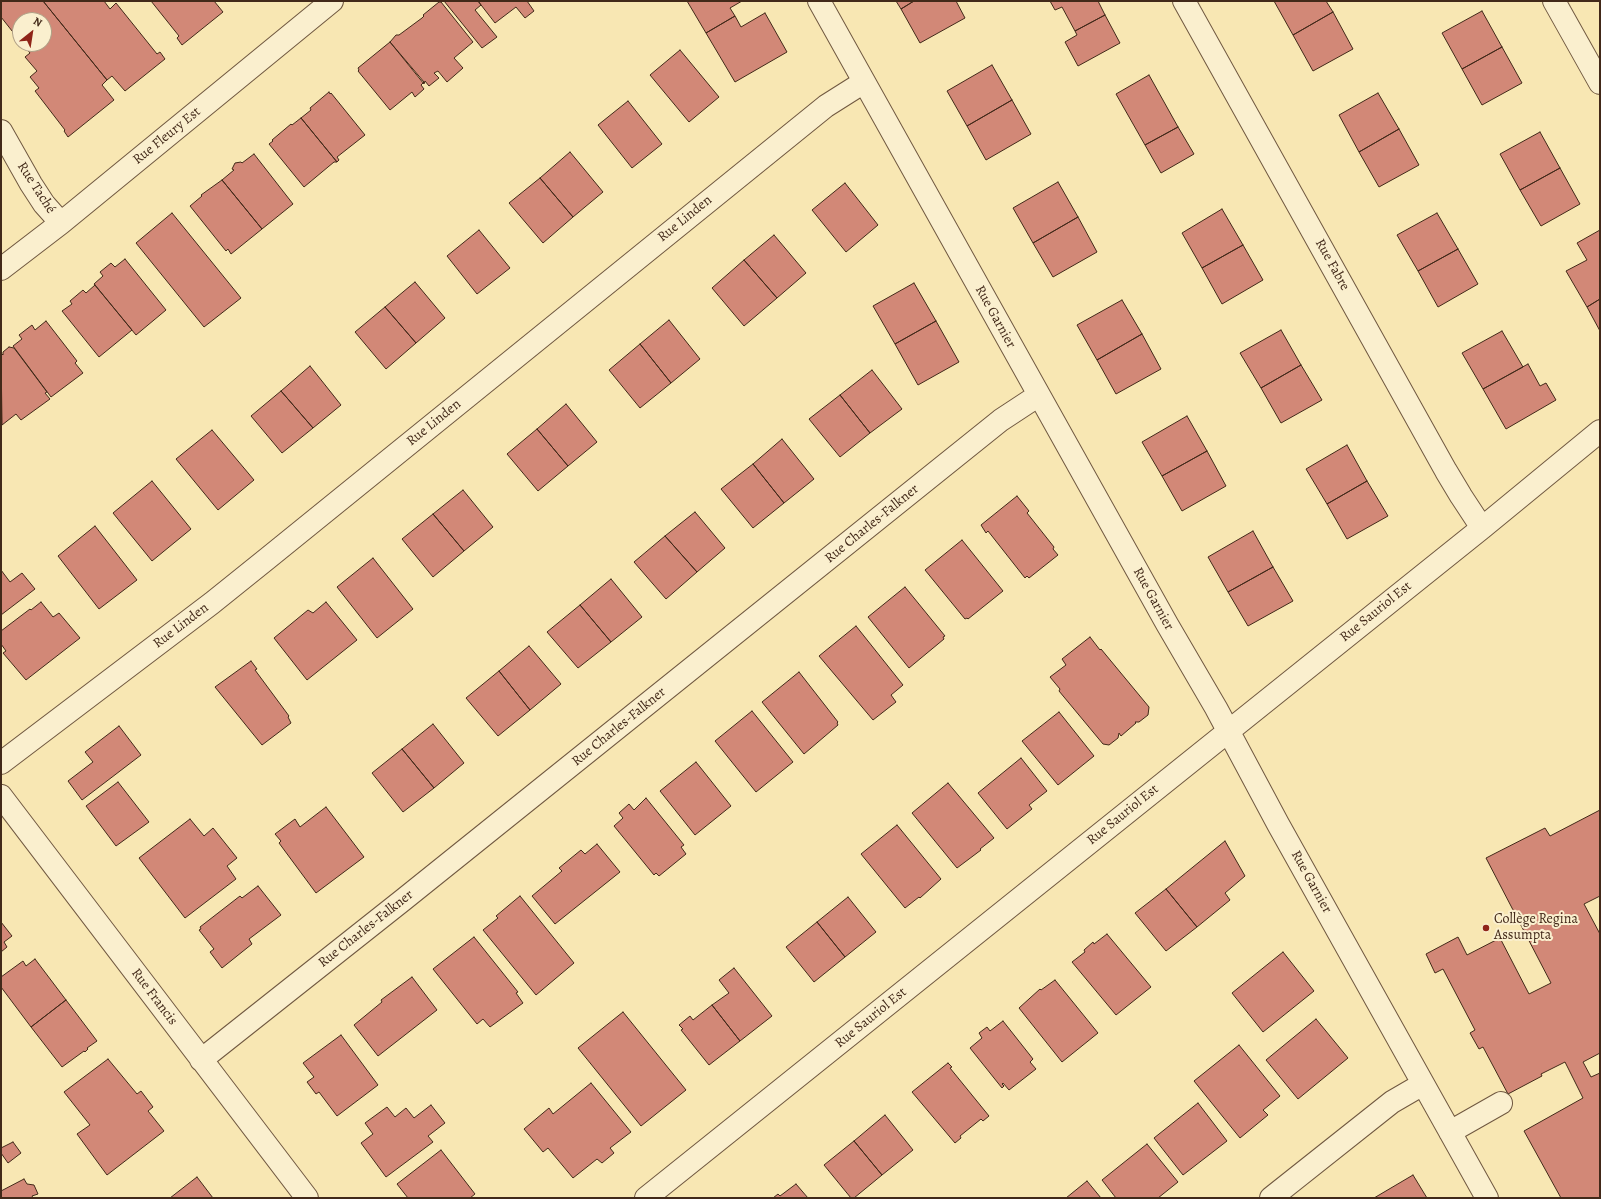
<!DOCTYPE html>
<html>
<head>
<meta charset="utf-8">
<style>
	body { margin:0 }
	#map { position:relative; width:1601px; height:1199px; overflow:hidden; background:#f8e7b3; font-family:Alegreya,serif }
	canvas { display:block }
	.frame { position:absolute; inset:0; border:2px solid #422919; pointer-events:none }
	.north { position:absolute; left:12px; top:12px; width:40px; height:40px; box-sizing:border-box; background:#faefce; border:1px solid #b0a086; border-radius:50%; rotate:30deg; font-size:11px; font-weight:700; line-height:16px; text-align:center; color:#422919 }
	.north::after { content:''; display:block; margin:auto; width:14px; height:18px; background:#8f2418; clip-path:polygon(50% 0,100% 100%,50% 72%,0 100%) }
</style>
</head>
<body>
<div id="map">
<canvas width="1601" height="1199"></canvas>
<div class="frame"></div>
<div class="north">N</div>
</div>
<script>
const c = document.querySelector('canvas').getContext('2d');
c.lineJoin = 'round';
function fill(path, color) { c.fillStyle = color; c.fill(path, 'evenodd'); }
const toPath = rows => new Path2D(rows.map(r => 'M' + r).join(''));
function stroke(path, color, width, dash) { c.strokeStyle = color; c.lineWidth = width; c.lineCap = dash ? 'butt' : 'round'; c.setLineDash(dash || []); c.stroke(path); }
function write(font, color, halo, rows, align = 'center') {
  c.font = font + ' Alegreya,serif'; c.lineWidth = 4; c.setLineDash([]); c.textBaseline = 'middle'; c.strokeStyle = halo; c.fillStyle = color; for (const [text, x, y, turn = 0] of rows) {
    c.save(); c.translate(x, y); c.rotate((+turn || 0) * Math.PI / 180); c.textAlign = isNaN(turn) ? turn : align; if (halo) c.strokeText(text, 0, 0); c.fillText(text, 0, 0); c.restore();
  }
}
const building = toPath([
	[1,1,43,1,107,80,102,85,114,100,68,137,64,131,65,130,35,91,39,88,30,77,37,71,25,57,30,53,23,44,44,44,44,20,20,20,20,41,1,17,1,1],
	[43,1,104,1,110,9,116,3,157,54,160,52,165,59,125,91,112,76,107,80,43,1],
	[151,1,214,1,223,12,182,45,177,38,179,36,151,1],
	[444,1,478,1,481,5,475,10,497,37,482,48,444,1],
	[478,1,527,1,534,11,525,18,516,7,495,23,478,1],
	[687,1,742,1,730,8,735,16,706,33,687,1],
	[896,1,914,1,901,9,896,1],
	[914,1,956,1,965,18,920,43,901,9,914,1],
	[1050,1,1098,1,1105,15,1075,31,1062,7,1055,10,1050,1],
	[1274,1,1326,1,1333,12,1293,35,1274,1],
	[439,2,441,2,473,42,454,58,463,68,447,82,438,71,434,73,439,78,429,86,425,81,424,84,390,42,396,35,399,35,422,18,424,16,423,15,439,2],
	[1482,11,1502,47,1462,69,1442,33,1482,11],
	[1333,12,1353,49,1313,71,1293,35,1333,12],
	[765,13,787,52,735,82,706,33,735,16,741,27,765,13],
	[1105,15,1120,43,1078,66,1065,42,1077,35,1075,31,1105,15],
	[390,42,424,82,421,85,424,89,415,97,412,92,390,110,358,71,359,70,358,68,390,42],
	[1502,47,1522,83,1482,105,1462,69,1502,47],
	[680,50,719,97,689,122,650,75,680,50],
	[992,65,1012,100,967,126,947,91,992,65],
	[1149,75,1178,127,1145,145,1116,94,1149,75],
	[329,92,330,94,331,93,365,135,337,157,339,160,337,162,301,118,311,110,310,108,329,92],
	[1378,93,1399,129,1359,152,1339,115,1378,93],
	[1012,100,1031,134,986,160,967,126,1012,100],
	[628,101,662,144,632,168,598,125,628,101],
	[301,118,337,162,334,162,304,187,269,144,273,141,272,140,291,124,292,125,301,118],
	[1178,127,1194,154,1161,173,1145,145,1178,127],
	[1399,129,1419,165,1379,187,1359,152,1399,129],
	[1540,132,1560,168,1520,190,1500,154,1540,132],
	[570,152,603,192,573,217,540,178,570,152],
	[254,154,293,204,262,229,222,180,234,170,232,169,235,163,241,162,242,163,254,154],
	[1560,168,1580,204,1541,226,1520,190,1560,168],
	[540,178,573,217,543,243,509,203,540,178],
	[222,180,262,229,231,254,228,249,226,251,190,206,202,196,201,195,222,180],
	[1058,182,1078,217,1033,243,1013,208,1058,182],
	[845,183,878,225,846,252,812,210,845,183],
	[1222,209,1243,245,1202,268,1182,233,1222,209],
	[172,213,241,298,204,327,136,243,172,213],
	[1437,213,1458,249,1418,271,1397,235,1437,213],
	[1078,217,1097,252,1053,277,1033,243,1078,217],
	[479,230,510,268,477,294,447,256,479,230],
	[1600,230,1600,299,1587,307,1566,271,1587,260,1577,243,1600,230],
	[774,235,806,273,777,298,744,260,774,235],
	[1243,245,1263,280,1222,304,1202,268,1243,245],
	[1458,249,1478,284,1438,307,1418,271,1458,249],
	[125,259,166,310,136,335,94,284,103,276,100,272,111,263,115,267,125,259],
	[744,260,777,298,744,326,712,288,744,260],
	[415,282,445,318,416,343,385,307,415,282],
	[914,283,936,321,895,344,873,306,914,283],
	[95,285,132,330,99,357,62,311,72,304,70,301,83,290,86,293,95,285],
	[1600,299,1600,331,1587,307,1600,299],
	[1122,300,1142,334,1097,360,1077,325,1122,300],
	[385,307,416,343,386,369,355,332,385,307],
	[669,320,700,359,671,383,640,344,669,320],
	[46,321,77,361,75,363,83,373,51,397,13,346,22,339,19,335,32,325,35,330,46,321],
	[936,321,959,362,918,385,895,344,936,321],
	[1281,330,1301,365,1261,388,1240,353,1281,330],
	[1502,331,1523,367,1483,389,1462,353,1502,331],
	[1142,334,1161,369,1116,394,1097,360,1142,334],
	[640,344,671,383,640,408,609,370,640,344],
	[9,347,14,348,47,392,45,393,50,399,21,420,16,414,2,425,1,353,3,355,3,352,9,347],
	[1528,364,1540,386,1546,383,1556,400,1506,429,1483,389,1528,364],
	[1301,365,1322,400,1281,423,1261,388,1301,365],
	[310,366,341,405,313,428,281,391,310,366],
	[872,370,902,409,870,433,840,395,872,370],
	[281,391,313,428,282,453,251,416,281,391],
	[840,395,870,433,840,457,809,419,840,395],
	[566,404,597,442,568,466,537,429,566,404],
	[1187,416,1207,451,1162,476,1142,442,1187,416],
	[537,429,568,466,538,491,507,454,537,429],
	[212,430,254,480,218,510,176,459,212,430],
	[782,439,814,479,784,503,753,464,782,439],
	[1347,445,1367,481,1327,504,1306,469,1347,445],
	[1207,451,1226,486,1182,511,1162,476,1207,451],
	[753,464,784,503,753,528,721,489,753,464],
	[152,481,191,529,152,561,113,513,152,481],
	[1367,481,1388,516,1347,539,1327,504,1367,481],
	[463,490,493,527,464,551,433,514,463,490],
	[1017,496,1029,511,1027,513,1054,547,1053,549,1058,555,1029,578,1027,576,1025,578,988,531,986,533,981,525,1017,496],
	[695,512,725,548,697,572,665,536,695,512],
	[433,514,464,551,433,577,402,539,433,514],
	[95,526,137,580,99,609,58,556,95,526],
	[1253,531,1273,567,1228,592,1208,557,1253,531],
	[665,536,697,572,666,599,634,562,665,536],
	[962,540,1003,591,968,619,967,618,965,619,925,570,962,540],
	[373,558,413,609,377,638,337,587,373,558],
	[1273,567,1293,601,1248,626,1228,592,1273,567],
	[1,570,10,582,22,573,35,589,1,615,1,570],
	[611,579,642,617,611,642,580,605,611,579],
	[905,587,945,636,943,637,944,639,909,668,868,617,905,587],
	[41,602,53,617,59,613,80,638,26,680,3,653,6,651,1,644,1,631,30,609,31,610,41,602],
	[326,602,357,640,307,680,274,638,308,610,313,613,326,602],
	[580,605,611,642,578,668,547,632,580,605],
	[856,626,903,685,891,695,896,702,873,720,819,656,856,626],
	[1090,637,1100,650,1101,649,1149,707,1148,715,1139,722,1135,722,1136,723,1121,736,1119,733,1118,738,1109,745,1103,744,1059,691,1060,689,1050,677,1066,665,1062,659,1090,637],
	[529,646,561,684,530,710,499,671,529,646],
	[251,661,257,669,255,670,289,716,288,717,291,723,262,745,215,687,251,661],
	[499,671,530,710,498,736,466,698,499,671],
	[799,672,838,722,837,723,838,725,804,754,762,702,799,672],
	[752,711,793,762,756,792,715,741,752,711],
	[1059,712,1094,756,1058,785,1022,741,1059,712],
	[433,724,464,763,434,788,402,749,433,724],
	[119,726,141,755,82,800,68,781,93,762,85,752,119,726],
	[402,749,434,788,403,812,372,773,402,749],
	[1021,758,1047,791,1029,805,1032,809,1007,829,978,793,1021,758],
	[696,762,731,806,695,835,660,791,696,762],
	[118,782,149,822,116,846,86,806,118,782],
	[948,783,994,838,980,849,981,850,957,868,912,813,948,783],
	[646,798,684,845,681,847,686,854,659,876,656,873,654,875,614,826,623,818,619,813,629,804,634,810,646,798],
	[326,807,364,857,316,893,279,843,281,841,275,834,295,819,300,827,326,807],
	[1600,810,1600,896,1584,904,1600,934,1600,1053,1583,1062,1591,1077,1600,1073,1600,1198,1561,1198,1524,1131,1583,1098,1565,1062,1541,1074,1542,1076,1508,1094,1483,1047,1479,1049,1470,1033,1475,1030,1443,969,1435,973,1426,954,1458,937,1467,955,1500,938,1529,994,1551,983,1486,858,1545,828,1550,836,1600,810],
	[190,819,204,836,213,828,237,858,227,866,236,879,185,918,139,858,190,819],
	[897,825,941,879,920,898,919,897,905,908,861,854,897,825],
	[1225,841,1245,876,1225,893,1230,900,1197,927,1166,889,1225,841],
	[597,844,620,872,555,924,532,896,562,871,559,868,581,850,585,854,597,844],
	[258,886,281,915,249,939,252,944,222,968,210,952,214,949,199,930,201,929,200,927,240,896,242,898,258,886],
	[1166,889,1197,927,1166,951,1135,913,1166,889],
	[520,896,574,963,536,995,483,930,498,918,496,916,520,896],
	[848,897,876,932,845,957,817,922,848,897],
	[1,922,12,936,4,942,7,947,1,952,1,922],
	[817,922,845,957,814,982,786,947,817,922],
	[1107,934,1151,987,1116,1015,1072,962,1085,952,1084,950,1093,942,1094,944,1107,934],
	[474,937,518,992,516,993,523,1003,490,1027,483,1019,477,1024,433,969,474,937],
	[1283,952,1314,991,1263,1032,1232,993,1283,952],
	[35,959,66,1000,31,1027,1,987,1,977,23,961,26,966,35,959],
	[734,968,772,1016,740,1041,712,1005,729,993,719,980,734,968],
	[412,977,437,1010,378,1056,354,1025,382,1002,381,1000,412,977],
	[1055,980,1098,1033,1062,1062,1019,1008,1040,989,1041,990,1055,980],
	[66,1000,97,1041,87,1048,88,1049,85,1052,84,1051,62,1067,31,1027,66,1000],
	[712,1005,740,1041,709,1065,681,1030,683,1029,679,1025,690,1016,693,1020,712,1005],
	[623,1012,686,1090,641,1126,578,1048,623,1012],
	[1316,1019,1348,1058,1298,1099,1266,1060,1316,1019],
	[1003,1021,1033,1059,1030,1062,1036,1069,1009,1090,1003,1083,1002,1084,1004,1086,1002,1088,970,1048,982,1038,979,1033,987,1027,990,1031,1003,1021],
	[341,1035,378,1085,337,1116,319,1092,316,1094,307,1082,314,1077,303,1063,341,1035],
	[1239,1045,1280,1096,1263,1110,1268,1115,1240,1138,1194,1081,1239,1045],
	[108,1059,137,1094,141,1091,153,1107,148,1111,164,1131,107,1175,77,1134,90,1125,64,1092,108,1059],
	[948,1063,952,1067,950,1068,989,1116,983,1121,981,1119,960,1136,961,1138,955,1143,912,1092,948,1063],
	[591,1083,631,1132,610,1148,614,1153,602,1163,597,1159,573,1178,548,1148,543,1152,524,1129,549,1108,553,1114,591,1083],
	[1198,1103,1227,1141,1183,1175,1154,1138,1198,1103],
	[431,1105,445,1123,428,1136,433,1142,386,1177,361,1143,373,1134,365,1123,387,1107,395,1117,406,1108,414,1118,431,1105],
	[885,1115,913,1150,882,1175,854,1141,885,1115],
	[854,1141,882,1175,854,1198,851,1198,824,1165,854,1141],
	[13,1142,21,1153,8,1163,1,1153,1,1148,13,1142],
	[1147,1144,1178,1182,1158,1198,1116,1198,1102,1180,1147,1144],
	[441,1150,475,1194,470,1198,408,1198,397,1184,441,1150],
	[1413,1175,1427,1198,1374,1198,1413,1175],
	[197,1177,213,1198,170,1198,197,1177],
	[24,1179,27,1184,34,1185,38,1194,32,1196,33,1198,1,1198,1,1191,24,1179],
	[1087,1181,1101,1198,1066,1198,1087,1181],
	[796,1184,808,1198,773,1198,778,1194,780,1196,796,1184]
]);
fill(building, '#d28877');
stroke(building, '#422919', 1);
const minor = toPath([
	[819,1,1167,624,1216,708,1278,824,1487,1198],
	[1184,1,1446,471,1461,496,1482,528],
	[1554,1,1600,83],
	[1,131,31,184,44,204,61,223],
	[1,269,61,223,332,1],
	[1,763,212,603,268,558,826,106,864,82],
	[1,796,307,1198],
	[201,1060,403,900,1001,420,1039,395],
	[1450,1132,1501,1103],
	[646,1198,1482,528,1600,431],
	[1271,1198,1392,1102,1423,1084]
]);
stroke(minor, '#705840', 24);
stroke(minor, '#faefce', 22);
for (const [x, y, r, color] of [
	[1486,928,4,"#8f2418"]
]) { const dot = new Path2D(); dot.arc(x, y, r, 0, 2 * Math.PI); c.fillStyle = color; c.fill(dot); stroke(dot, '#faefce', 1.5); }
write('14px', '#422919', '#faefce', [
	["Rue Fleury Est",167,136,-39],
	["Rue Taché",36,188,57],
	["Rue Linden",685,219,-39],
	["Rue Fabre",1332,265,61],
	["Rue Garnier",995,317,61],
	["Rue Linden",434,423,-39],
	["Rue Charles-Falkner",872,524,-39],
	["Rue Garnier",1153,599,61],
	["Rue Sauriol Est",1376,612,-39],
	["Rue Linden",181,626,-37],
	["Rue Charles-Falkner",619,727,-39],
	["Rue Sauriol Est",1123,815,-39],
	["Rue Garnier",1311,882,61],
	["Rue Charles-Falkner",366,929,-38],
	["Rue Francis",154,997,53],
	["Rue Sauriol Est",871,1018,-39]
]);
write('14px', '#422919', '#faefce', [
	["Collège Regina",1494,920],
	["Assumpta",1494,936]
], 'left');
</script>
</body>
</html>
